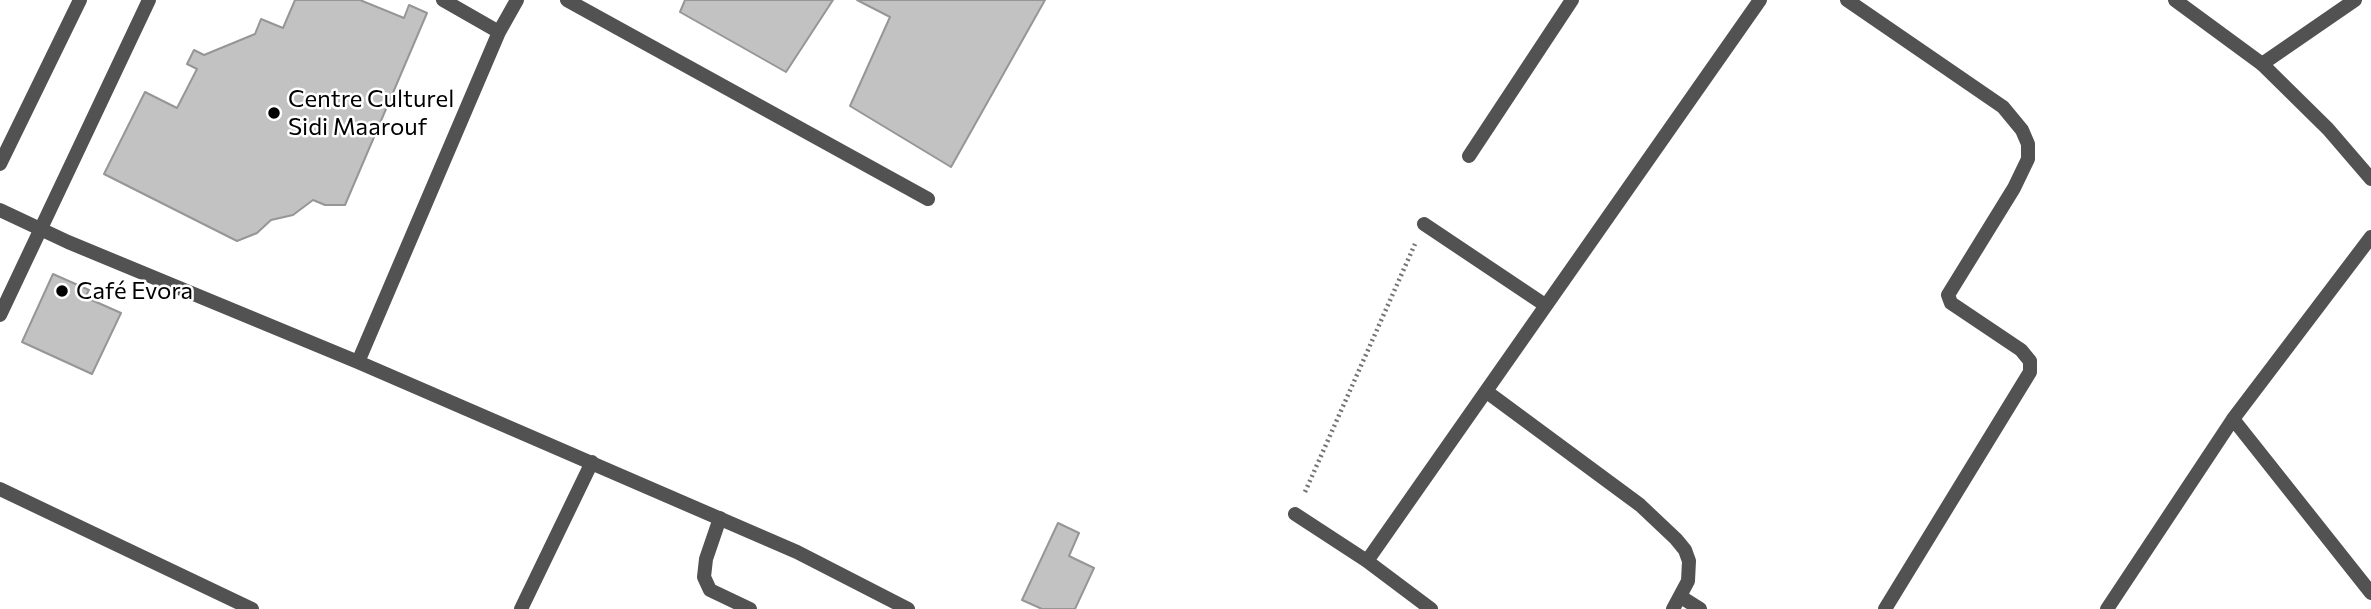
<!DOCTYPE html>
<html>
<head>
<meta charset="utf-8">
<style>
	body { margin:0 }
	canvas { display:block; background:#fff }
</style>
</head>
<body>
<canvas width="2371" height="609"></canvas>
<script>
const c = document.querySelector('canvas').getContext('2d');
c.lineJoin = 'round';
function fill(path, color) { c.fillStyle = color; c.fill(path, 'evenodd'); }
const toPath = rows => new Path2D(rows.map(r => 'M' + r).join(''));
function stroke(path, color, width, dash) { c.strokeStyle = color; c.lineWidth = width; c.lineCap = dash ? 'butt' : 'round'; c.setLineDash(dash || []); c.stroke(path); }
function write(font, color, halo, rows, align = 'center') {
  c.font = font + ' Commissioner,sans-serif'; c.lineWidth = 5; c.setLineDash([]); c.textBaseline = 'middle'; c.strokeStyle = halo; c.fillStyle = color; for (const [text, x, y, turn = 0] of rows) {
    c.save(); c.translate(x, y); c.rotate((+turn || 0) * Math.PI / 180); c.textAlign = isNaN(turn) ? turn : align; if (halo) c.strokeText(text, 0, 0); c.fillText(text, 0, 0); c.restore();
  }
}
const building = toPath([
	[295,0,360,0,404,18,409,5,427,13,345,205,325,205,313,200,293,215,271,220,257,233,237,241,104,174,145,92,177,108,197,69,187,64,194,50,204,55,255,34,261,19,283,28,295,0],
	[685,0,833,0,786,72,680,12,685,0],
	[857,0,1045,0,951,167,850,106,890,17,857,0],
	[53,274,89,290,85,297,121,313,92,374,22,342,53,274],
	[1058,523,1079,533,1069,556,1094,568,1075,609,1042,609,1022,600,1058,523]
]);
fill(building, '#c2c2c2');
stroke(building, '#969696', 2);
stroke(toPath([
	[1305,492,1415,244]
]), '#747474', 4.5, [2, 3.5]);
stroke(toPath([
	[567,0,928,199],
	[720,518,706,559,704,577,710,590,750,609]
]), '#525252', 14);
stroke(toPath([
	[443,0,499,32],
	[1847,0,2003,107,2022,130,2028,144,2028,159,2014,188,1948,295,1951,303,2021,350,2030,361,2030,372,1885,609],
	[2262,64,2355,0],
	[1469,156,1572,0],
	[0,164,80,0],
	[0,210,68,242,358,362,797,552,908,609],
	[1424,224,1545,305],
	[0,315,149,0],
	[358,362,499,32,517,0],
	[1487,392,1640,505,1676,539,1685,550,1689,561,1688,581,1673,609],
	[2233,419,2371,593],
	[0,489,252,609],
	[1295,514,1367,561,1431,609],
	[1367,561,1760,0],
	[1681,597,1700,609],
	[521,609,592,462],
	[2107,609,2233,419,2371,237]
]), '#525252', 14);
stroke(toPath([
	[2175,0,2262,64,2328,129,2371,179]
]), '#525252', 14);
for (const [x, y, r, color] of [
	[274,113,7,"#000"],
	[62,291,7,"#000"]
]) { const dot = new Path2D(); dot.arc(x, y, r, 0, 2 * Math.PI); c.fillStyle = color; c.fill(dot); stroke(dot, '#fff', 2.5); }
write('24px', '#000', '#fff', [
	["Centre Culturel",288,99],
	["Sidi Maarouf",288,127],
	["Café Evora",76,291]
], 'left');
</script>
</body>
</html>
